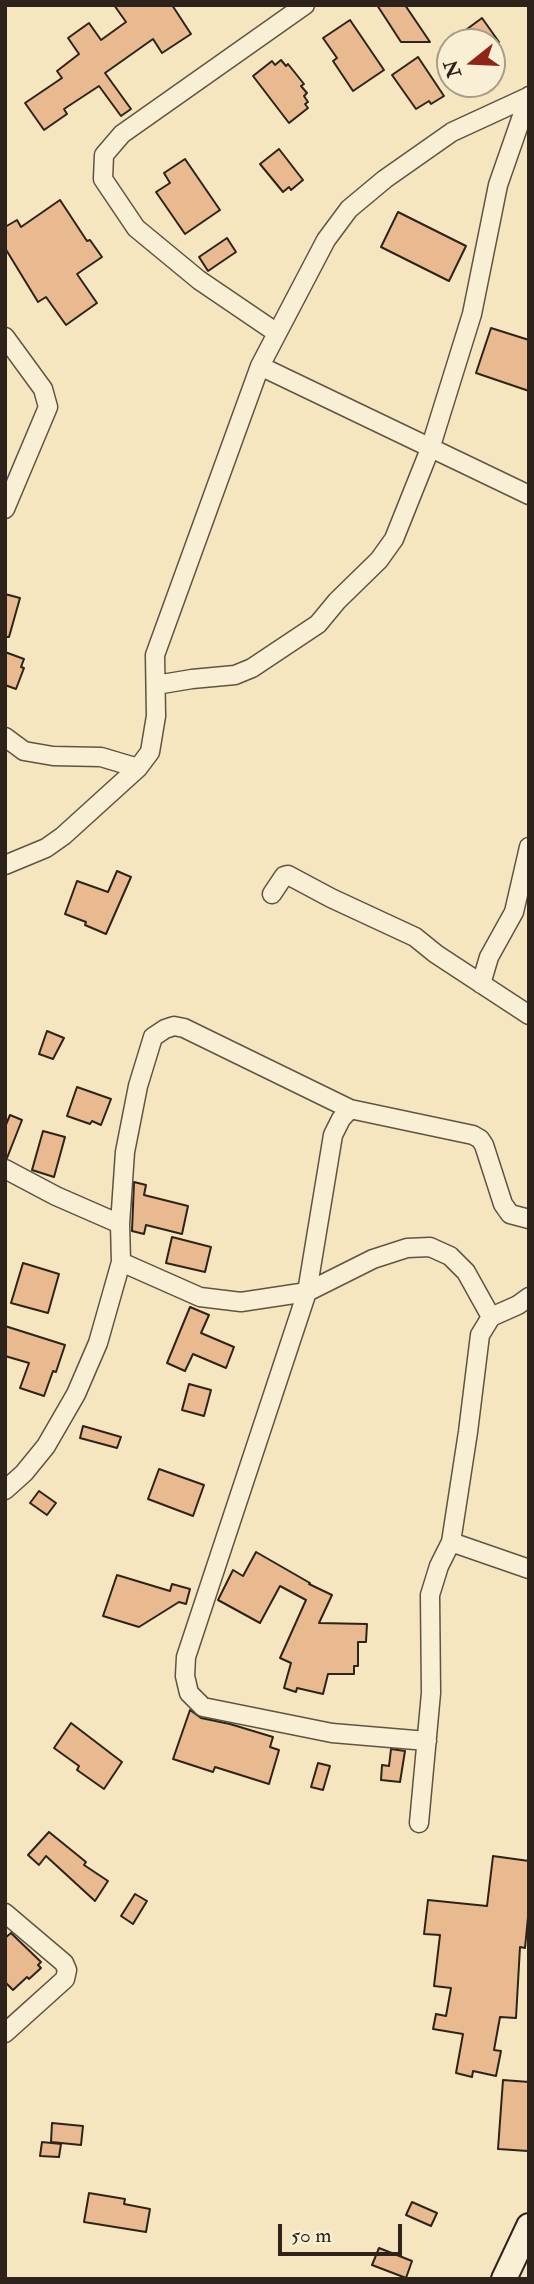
<!DOCTYPE html>
<html>
<head>
<meta charset="utf-8">
<style>
	body { margin:0 }
	#map { position:relative; width:534px; height:2284px; overflow:hidden; background:#f6e6bf; font-family:"IM FELL Double Pica",serif }
	canvas { display:block }
	.frame { position:absolute; inset:0; border:7px solid #2d231a; pointer-events:none }
	.north { position:absolute; left:436px; top:28px; width:70px; height:70px; box-sizing:border-box; background:#f9efd5; border:2px solid #a79d8a; border-radius:50%; rotate:252deg; font-size:19px; font-weight:700; line-height:28px; text-align:center; color:#2d231a }
	.north::after { content:''; display:block; margin:auto; width:24px; height:32px; background:#8f2418; clip-path:polygon(50% 0,100% 100%,50% 72%,0 100%) }
	.scale { position:absolute; left:278px; top:2224px; width:124px; height:32px; box-sizing:border-box; border:4px solid #2d231a; border-top:0; padding-left:9px; font-size:21px; line-height:24px; white-space:nowrap; color:#2d231a; -webkit-text-stroke:5px #f9efd5; paint-order:stroke }
</style>
</head>
<body>
<div id="map">
<canvas width="534" height="2284"></canvas>
<div class="frame"></div>
<div class="north">N</div>
<div class="scale">50 m</div>
</div>
<script>
const c = document.querySelector('canvas').getContext('2d');
c.lineJoin = 'round';
function fill(path, color) { c.fillStyle = color; c.fill(path, 'evenodd'); }
const toPath = rows => new Path2D(rows.map(r => 'M' + r).join(''));
function stroke(path, color, width, dash) { c.strokeStyle = color; c.lineWidth = width; c.lineCap = dash ? 'butt' : 'round'; c.setLineDash(dash || []); c.stroke(path); }
const building = toPath([
	[114,5,172,5,191,34,162,53,153,39,105,73,131,109,121,116,99,86,64,109,67,114,44,130,25,103,62,78,57,71,79,54,68,38,89,23,101,40,126,22,114,5],
	[377,5,405,5,430,42,401,42,377,5],
	[482,18,499,42,470,42,463,32,482,18],
	[350,20,384,70,353,91,333,61,337,58,323,38,350,20],
	[418,57,444,96,431,104,429,101,416,109,392,75,418,57],
	[281,60,286,66,288,64,304,84,301,86,307,93,304,96,308,102,305,104,308,108,289,123,253,76,272,61,275,65,281,60],
	[279,149,303,180,291,190,289,187,283,192,260,164,279,149],
	[185,159,220,210,185,234,156,192,170,183,164,173,185,159],
	[60,200,87,241,90,240,102,257,77,274,97,303,66,325,46,297,38,302,5,248,5,227,17,220,21,227,60,200],
	[398,212,466,246,449,281,381,247,398,212],
	[227,238,236,252,208,271,199,257,227,238],
	[491,328,529,340,529,391,476,373,491,328],
	[5,594,20,598,9,637,5,637,5,594],
	[5,652,24,659,21,667,24,668,16,689,5,685,5,652],
	[117,871,131,877,106,934,85,925,86,922,65,914,77,881,108,892,117,871],
	[47,1031,64,1038,53,1059,39,1054,47,1031],
	[77,1087,111,1099,101,1125,92,1121,90,1124,67,1116,77,1087],
	[10,1115,22,1120,7,1158,5,1158,5,1127,10,1115],
	[43,1131,65,1137,54,1177,32,1170,43,1131],
	[134,1182,146,1185,144,1195,188,1206,182,1234,146,1225,144,1234,132,1231,134,1182],
	[172,1237,211,1247,205,1272,166,1263,172,1237],
	[23,1263,59,1274,48,1313,11,1303,23,1263],
	[190,1307,209,1315,201,1333,234,1347,226,1368,193,1354,185,1371,167,1363,190,1307],
	[5,1326,65,1345,56,1372,53,1371,44,1396,20,1388,29,1363,5,1356,5,1326],
	[189,1384,211,1390,204,1416,182,1410,189,1384],
	[83,1426,121,1437,117,1448,80,1438,83,1426],
	[159,1469,204,1485,193,1516,148,1499,159,1469],
	[39,1491,56,1503,47,1515,30,1503,39,1491],
	[256,1552,310,1583,309,1584,332,1595,319,1623,367,1624,366,1642,358,1642,358,1666,354,1666,354,1674,328,1674,323,1694,297,1688,296,1692,284,1688,291,1663,280,1658,306,1600,280,1586,260,1623,218,1600,233,1570,243,1576,256,1552],
	[117,1575,170,1591,172,1584,190,1589,186,1604,179,1602,139,1627,103,1616,117,1575],
	[190,1710,201,1718,230,1724,273,1737,270,1747,279,1750,269,1784,215,1767,213,1772,173,1759,190,1710],
	[71,1723,122,1762,104,1789,77,1770,79,1766,54,1748,71,1723],
	[391,1749,405,1751,400,1782,381,1780,382,1765,389,1766,391,1749],
	[318,1763,330,1766,323,1790,311,1787,318,1763],
	[49,1832,86,1862,84,1865,108,1881,95,1901,46,1856,39,1865,28,1855,49,1832],
	[493,1856,529,1861,529,1907,525,1948,520,1947,516,2018,500,2017,494,2050,501,2051,496,2076,473,2071,472,2077,456,2073,463,2034,433,2029,436,2014,446,2016,451,1988,434,1986,440,1935,424,1934,428,1900,487,1906,493,1856],
	[135,1894,147,1901,133,1924,121,1916,135,1894],
	[11,1933,41,1962,38,1965,41,1968,29,1979,27,1977,13,1990,5,1982,5,1938,11,1933],
	[503,2080,529,2082,528,2151,498,2149,503,2080],
	[52,2123,83,2126,81,2145,51,2142,52,2123],
	[42,2142,61,2144,59,2157,40,2156,42,2142],
	[89,2193,125,2199,124,2204,150,2209,146,2232,84,2222,89,2193],
	[412,2202,437,2213,431,2226,406,2215,412,2202],
	[379,2248,412,2261,406,2278,372,2265,379,2248]
]);
fill(building, '#e9b990');
stroke(building, '#2d231a', 2);
const street = toPath([
	[277,333,199,280,136,228,103,179,104,155,122,134,305,5],
	[5,337,43,389,48,407,5,509],
	[260,366,529,495],
	[156,685,192,679,235,675,252,668,318,624,337,601,379,560,394,539,430,449,472,314,498,185,529,96],
	[5,737,24,751,53,756,101,757,138,768],
	[5,865,46,848,63,836,138,768,150,752,156,716,155,655,260,366,326,240,349,209,385,179,452,132,528,97],
	[272,894,284,876,288,875,331,898,415,937,436,954,529,1015],
	[481,984,489,957,514,912,529,847],
	[350,1109,341,1119,333,1135,307,1292,186,1657,185,1676,189,1693,203,1707,332,1733,427,1741],
	[5,1169,56,1196,120,1224],
	[121,1262,200,1297,241,1302,307,1292,373,1259,407,1248,430,1247,450,1256,466,1272,491,1317],
	[5,1490,24,1473,46,1446,76,1394,98,1343,121,1262,120,1224,125,1152,138,1086,153,1037,165,1029,174,1026,184,1028,350,1109,473,1135,480,1139,484,1145,503,1204,510,1214,529,1219],
	[451,1542,529,1569],
	[419,1823,431,1693,430,1595,439,1566,451,1542,468,1432,480,1335,491,1317,518,1305,529,1297],
	[5,1913,64,1963,67,1970,65,1979,5,2033]
]);
const secondary = toPath([
	[504,2279,529,2226]
]);
stroke(street, '#5f5443', 21);
stroke(secondary, '#2d231a', 28);
stroke(street, '#f9efd5', 18);
stroke(secondary, '#f9efd5', 24);
</script>
</body>
</html>
